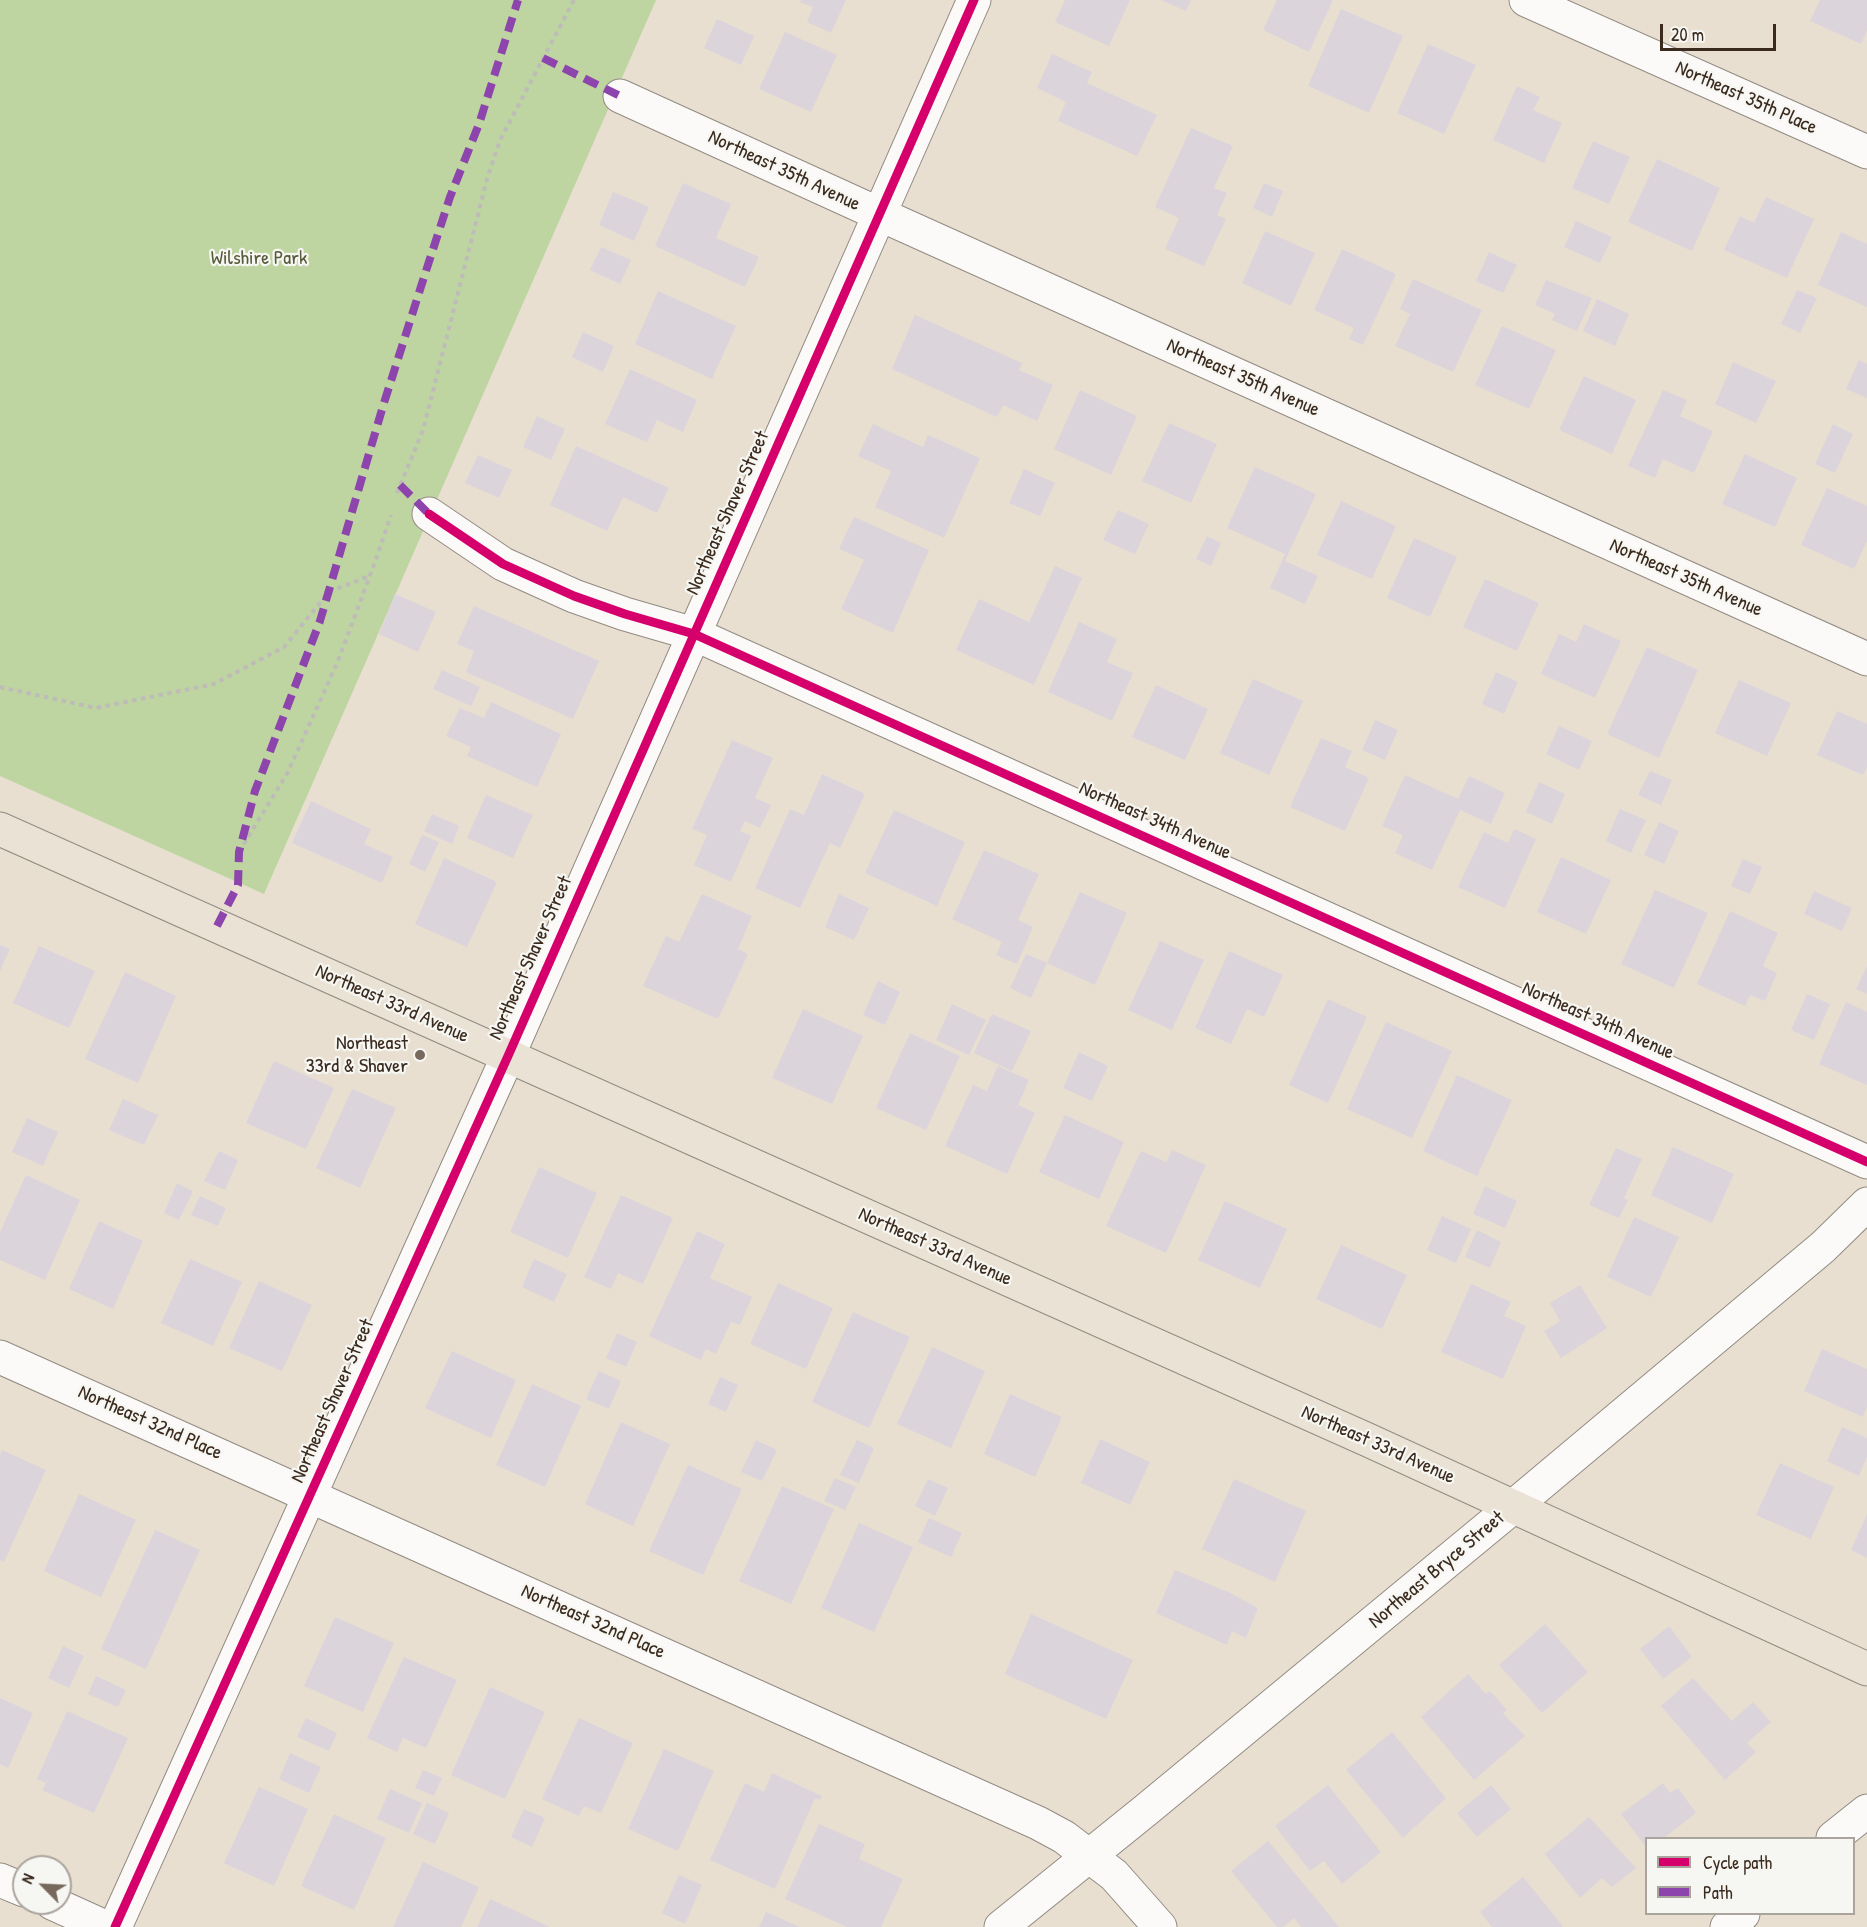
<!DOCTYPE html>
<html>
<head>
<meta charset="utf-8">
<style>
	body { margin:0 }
	#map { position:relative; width:1867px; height:1927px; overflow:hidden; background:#e8dfd1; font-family:"Patrick Hand",sans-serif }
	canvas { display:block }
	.legend { position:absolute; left:1645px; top:1837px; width:210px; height:78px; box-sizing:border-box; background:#f6f6f2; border:2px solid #aba49d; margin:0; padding:8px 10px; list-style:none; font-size:18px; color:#3b2a1e }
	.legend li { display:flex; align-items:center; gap:12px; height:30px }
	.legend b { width:30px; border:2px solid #aba49d }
	.north { position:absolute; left:12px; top:1855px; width:60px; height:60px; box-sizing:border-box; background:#f6f6f2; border:2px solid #aba49d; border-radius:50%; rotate:294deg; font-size:16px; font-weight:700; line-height:24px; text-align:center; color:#3b2a1e }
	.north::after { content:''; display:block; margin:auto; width:21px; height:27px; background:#78695d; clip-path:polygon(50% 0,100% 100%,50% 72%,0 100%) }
	.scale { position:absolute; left:1660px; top:24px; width:116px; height:27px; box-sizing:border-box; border:3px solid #3b2a1e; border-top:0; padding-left:8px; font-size:18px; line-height:21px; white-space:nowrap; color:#3b2a1e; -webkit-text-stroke:4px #f6f6f2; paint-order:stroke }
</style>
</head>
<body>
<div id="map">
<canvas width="1867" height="1927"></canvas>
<ul class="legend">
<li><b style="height:8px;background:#d6006c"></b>Cycle path</li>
<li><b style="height:8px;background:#8e44ad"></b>Path</li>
</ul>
<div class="north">N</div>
<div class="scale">20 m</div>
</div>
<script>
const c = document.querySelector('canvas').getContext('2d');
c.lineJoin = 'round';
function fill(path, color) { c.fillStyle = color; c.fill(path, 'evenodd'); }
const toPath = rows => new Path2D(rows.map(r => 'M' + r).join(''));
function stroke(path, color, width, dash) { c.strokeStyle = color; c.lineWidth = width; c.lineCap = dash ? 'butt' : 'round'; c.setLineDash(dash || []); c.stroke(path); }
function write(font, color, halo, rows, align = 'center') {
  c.font = font + ' "Patrick Hand",sans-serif'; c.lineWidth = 4.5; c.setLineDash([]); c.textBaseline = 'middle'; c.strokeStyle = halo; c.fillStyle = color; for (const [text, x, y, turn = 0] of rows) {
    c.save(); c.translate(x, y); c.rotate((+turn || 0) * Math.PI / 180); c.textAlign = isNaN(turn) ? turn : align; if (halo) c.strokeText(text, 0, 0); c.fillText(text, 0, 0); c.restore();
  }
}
fill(toPath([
	[0,0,656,0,264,894,0,776]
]), '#bed5a2');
fill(toPath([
	[801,0,846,0,831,33,807,22,813,7,800,2],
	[1065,0,1130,0,1109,46,1055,22],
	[1161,0,1191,0,1186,11],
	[1277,0,1333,0,1309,52,1263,30],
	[1820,0,1867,0,1867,30,1861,44,1810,21],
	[1341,9,1403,36,1369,113,1308,86],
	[717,19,754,36,741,65,704,48],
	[785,32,837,55,811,112,759,89],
	[1428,44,1476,65,1444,134,1397,113],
	[1052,54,1092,72,1087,83,1157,115,1137,156,1058,121,1066,102,1037,88],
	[1517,86,1540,97,1533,110,1562,123,1544,163,1493,140],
	[1191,128,1233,146,1214,188,1227,193,1217,215,1226,219,1204,266,1165,249,1179,218,1155,207],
	[1593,141,1630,157,1609,204,1572,188],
	[1657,159,1720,188,1692,251,1628,222],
	[683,183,731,204,716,238,759,257,745,287,655,246],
	[1264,183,1283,191,1272,217,1253,208],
	[613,192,649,207,634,241,599,225],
	[1766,197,1814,219,1787,278,1724,250,1740,216,1754,223],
	[1576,221,1612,237,1600,263,1564,247],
	[1265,231,1315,253,1291,306,1242,283],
	[1841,232,1867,244,1867,307,1818,285],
	[601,247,631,260,620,284,590,270],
	[1342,249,1396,274,1363,345,1349,339,1354,328,1314,310],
	[1489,252,1517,265,1503,293,1476,281],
	[1413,279,1482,310,1453,372,1395,346,1410,314,1400,309],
	[1546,280,1592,298,1577,331,1552,320,1555,314,1535,305],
	[1797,290,1817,298,1800,333,1781,324],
	[658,291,736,326,712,379,635,344],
	[1597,299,1629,314,1615,346,1583,331],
	[915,315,1022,363,1019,370,1053,385,1037,421,1003,405,997,417,892,369],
	[1502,326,1556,350,1529,409,1475,385],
	[583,332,614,346,603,372,572,357],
	[1859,360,1867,364,1867,398,1846,389],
	[1733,362,1776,381,1756,423,1715,404],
	[630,369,697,400,683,432,657,420,647,442,605,424],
	[1584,376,1636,400,1612,454,1559,430],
	[1080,390,1137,416,1111,475,1054,449],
	[1663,390,1687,400,1680,416,1713,431,1694,473,1663,459,1655,478,1628,466],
	[537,416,565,429,551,460,523,447],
	[1169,423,1217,444,1191,503,1142,481],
	[873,424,923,447,928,435,980,458,944,538,875,507,891,471,858,456],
	[1833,424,1853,434,1835,473,1815,464],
	[576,446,669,488,657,513,623,497,607,531,550,505],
	[1745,454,1797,478,1775,527,1722,504],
	[478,455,512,470,499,498,465,483],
	[1255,467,1316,494,1285,561,1318,576,1305,604,1270,588,1285,554,1227,528],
	[1024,469,1055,483,1040,516,1009,503],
	[1827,488,1867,506,1867,541,1854,569,1801,545],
	[1341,501,1396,526,1372,579,1317,555],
	[1118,510,1149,524,1135,554,1103,540],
	[854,517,929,550,893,633,841,609,864,560,839,549],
	[1207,536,1221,543,1211,566,1196,559],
	[1414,538,1457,557,1430,617,1387,598],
	[1055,566,1082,578,1034,685,956,650,979,599,1029,622],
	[1485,579,1539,603,1517,651,1463,627],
	[395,594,436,612,418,652,379,634],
	[474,606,599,661,573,719,466,672,474,651,457,644],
	[1079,622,1117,639,1107,662,1133,673,1112,721,1048,692],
	[1584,624,1621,641,1595,698,1541,674,1559,634,1576,642],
	[1647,647,1698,670,1659,758,1607,734],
	[442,670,480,687,471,706,433,689],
	[1496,672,1518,682,1504,714,1482,704],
	[1253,679,1303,701,1269,775,1220,753],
	[1739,680,1791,703,1767,756,1715,733],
	[1156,685,1208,709,1185,760,1132,737],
	[491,702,561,734,537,787,467,756,471,747,446,736,460,708,484,718],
	[1837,711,1867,724,1867,767,1863,775,1817,755],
	[1375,720,1398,730,1385,760,1362,750],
	[1559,726,1592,741,1579,770,1546,754],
	[1321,738,1352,751,1345,767,1369,778,1345,831,1290,807],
	[732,740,773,758,755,798,771,805,760,828,745,821,740,831,751,836,731,882,694,865,707,835,692,829],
	[1650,771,1672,780,1661,805,1638,795],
	[822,774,865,794,840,848,830,843,800,908,755,888,790,809,804,815],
	[1405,775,1458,799,1469,776,1505,793,1491,824,1460,810,1432,870,1395,853,1403,835,1382,826],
	[1539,782,1565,794,1552,824,1526,812],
	[486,795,533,815,513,858,467,838],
	[311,801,371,829,364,844,393,857,382,883,292,843],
	[1620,809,1646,820,1631,853,1606,841],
	[894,810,965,842,937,906,865,873],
	[432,814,459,826,452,844,424,831],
	[1659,822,1679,831,1664,864,1644,855],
	[1514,829,1536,839,1505,908,1458,887,1484,832,1508,843],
	[422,835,439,842,425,872,409,864],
	[984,850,1039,874,1018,920,1033,927,1017,964,996,955,1002,942,952,919],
	[1561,857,1611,880,1586,934,1537,912],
	[444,858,497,882,467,947,415,924],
	[1743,859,1762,867,1750,894,1731,886],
	[1655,890,1708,913,1674,988,1621,964],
	[1814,891,1852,908,1842,931,1804,914],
	[1080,892,1127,913,1095,985,1047,963],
	[702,894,752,916,738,949,748,954,718,1019,643,986,666,936,679,942],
	[839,894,869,908,854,940,825,927],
	[1730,911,1778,933,1763,966,1777,973,1765,1001,1750,995,1745,1006,1697,984],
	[1160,941,1204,960,1172,1030,1128,1010],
	[0,945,10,949,0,971],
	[39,946,95,971,69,1028,13,1003],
	[1229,951,1283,975,1264,1017,1247,1009,1231,1044,1195,1028],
	[1026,954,1047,963,1031,998,1010,988],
	[1867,966,1867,994,1856,989],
	[125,972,176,996,138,1083,85,1059],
	[878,981,900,992,885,1025,863,1015],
	[1807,994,1830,1004,1814,1040,1791,1030],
	[1328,999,1367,1017,1328,1103,1289,1085],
	[1846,1002,1867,1012,1867,1085,1819,1064],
	[952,1004,986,1020,969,1055,936,1040],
	[803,1009,863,1036,832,1104,772,1078],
	[992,1014,1031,1031,1012,1071,974,1053],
	[1386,1022,1452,1051,1412,1138,1347,1109],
	[910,1033,960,1056,926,1130,876,1108],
	[1079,1052,1108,1066,1092,1101,1063,1088],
	[274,1061,334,1088,306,1149,246,1123],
	[998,1066,1029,1080,1018,1105,1035,1113,1007,1174,945,1146,973,1085,987,1091],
	[1457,1075,1512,1100,1477,1176,1423,1151],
	[352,1089,396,1108,360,1188,316,1168],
	[123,1099,158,1115,144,1145,109,1130],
	[1065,1115,1124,1142,1099,1199,1039,1172],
	[27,1118,58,1132,43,1166,12,1152],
	[1673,1147,1734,1174,1712,1223,1651,1195],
	[1616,1148,1642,1159,1624,1198,1628,1200,1619,1218,1589,1205],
	[1172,1150,1206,1165,1166,1253,1106,1226,1141,1151,1166,1162],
	[219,1151,238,1160,225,1190,204,1181],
	[539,1167,597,1193,568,1258,510,1232],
	[26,1175,80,1200,45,1280,0,1260,0,1232],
	[177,1183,193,1191,179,1220,164,1213],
	[1485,1186,1517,1201,1505,1228,1473,1214],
	[621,1195,673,1218,643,1284,618,1273,611,1289,584,1277],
	[200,1196,226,1208,218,1226,191,1215],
	[1225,1201,1287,1229,1260,1288,1198,1260],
	[1442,1216,1471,1229,1456,1263,1427,1250],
	[1634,1217,1679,1237,1651,1297,1607,1277],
	[99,1221,143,1241,113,1309,69,1289],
	[1477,1230,1501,1242,1490,1268,1465,1257],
	[697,1231,725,1244,710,1278,752,1297,740,1325,731,1322,716,1354,706,1349,701,1360,649,1336],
	[1341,1245,1407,1275,1382,1329,1316,1299],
	[190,1259,242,1282,213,1346,161,1323],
	[534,1259,567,1274,554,1302,522,1287],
	[259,1281,312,1305,282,1371,229,1348],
	[778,1283,833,1308,806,1369,750,1344],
	[1471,1284,1511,1302,1504,1316,1526,1326,1503,1379,1441,1352],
	[1580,1285,1607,1328,1561,1358,1544,1331,1560,1321,1550,1303],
	[853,1312,910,1337,869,1428,812,1402],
	[617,1333,637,1342,626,1367,606,1358],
	[932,1347,985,1371,951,1448,897,1424],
	[1822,1349,1867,1369,1867,1407,1863,1417,1804,1391],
	[452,1351,516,1380,491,1438,425,1408],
	[599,1371,621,1381,609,1409,586,1399],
	[720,1377,738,1385,726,1412,708,1404],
	[532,1384,581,1406,545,1487,496,1465],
	[1010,1394,1062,1417,1035,1477,984,1454],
	[621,1422,670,1444,633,1526,585,1504],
	[1842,1427,1867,1438,1867,1457,1859,1476,1827,1461],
	[1100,1439,1150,1462,1130,1505,1081,1483],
	[756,1440,777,1450,762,1481,741,1472],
	[857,1440,874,1448,859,1483,840,1475],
	[2,1450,46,1470,4,1562,0,1560,0,1455],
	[1780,1463,1834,1487,1811,1539,1756,1515],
	[688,1465,742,1489,703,1575,649,1551],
	[835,1478,856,1487,845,1510,824,1501],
	[928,1479,948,1488,935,1516,915,1506],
	[1234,1479,1306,1511,1275,1582,1202,1549],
	[782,1486,834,1509,791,1604,739,1581],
	[79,1494,136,1520,101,1597,44,1571],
	[1867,1514,1867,1558,1851,1550],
	[929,1518,962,1533,951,1557,918,1542],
	[859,1523,913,1547,874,1632,821,1608],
	[155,1530,200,1550,146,1669,101,1649],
	[1175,1570,1230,1593,1258,1608,1246,1638,1232,1631,1227,1645,1156,1613],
	[1031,1614,1133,1660,1106,1719,1005,1674],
	[335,1617,394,1643,363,1712,304,1686],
	[1545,1624,1588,1672,1542,1713,1499,1665],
	[1669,1626,1692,1657,1663,1679,1640,1649],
	[63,1646,84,1656,69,1688,48,1678],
	[404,1657,457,1680,426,1748,403,1738,397,1752,367,1738],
	[1468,1674,1486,1694,1490,1691,1507,1710,1503,1713,1525,1736,1474,1780,1421,1717],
	[96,1676,126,1690,118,1707,88,1694],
	[1693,1678,1732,1721,1753,1702,1771,1722,1747,1743,1756,1752,1725,1780,1661,1706],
	[490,1687,545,1712,505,1799,451,1775],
	[0,1698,33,1713,8,1768,0,1764],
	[67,1711,128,1738,94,1813,42,1790,46,1783,37,1779],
	[306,1718,337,1733,329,1751,297,1737],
	[579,1718,633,1743,601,1813,584,1806,579,1816,542,1799],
	[1392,1732,1446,1798,1403,1838,1346,1770],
	[664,1749,714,1771,678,1851,628,1829],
	[290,1753,321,1767,309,1793,279,1779],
	[423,1770,442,1778,434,1796,415,1788],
	[772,1773,822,1796,820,1800,815,1798,775,1889,710,1860,745,1783,764,1792],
	[1663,1783,1670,1793,1678,1788,1696,1813,1664,1838,1646,1838,1646,1847,1621,1814],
	[1328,1785,1381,1852,1342,1884,1324,1861,1310,1871,1275,1826],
	[1491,1785,1511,1809,1477,1837,1457,1813],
	[259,1787,308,1809,274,1886,224,1863],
	[390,1789,422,1803,409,1833,377,1819],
	[427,1803,449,1813,435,1844,413,1834],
	[524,1809,545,1818,532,1847,511,1837],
	[334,1814,386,1838,354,1910,301,1886],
	[1589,1817,1636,1868,1612,1887,1602,1878,1580,1898,1545,1854],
	[819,1824,865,1844,859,1859,903,1879,881,1927,847,1927,785,1899],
	[1268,1841,1317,1900,1339,1927,1301,1927,1294,1918,1283,1927,1277,1927,1231,1871],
	[423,1862,479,1887,461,1927,393,1927],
	[679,1875,702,1885,685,1924,662,1913],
	[1523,1877,1563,1926,1561,1927,1492,1927,1480,1912],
	[490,1899,550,1927,477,1927],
	[766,1912,800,1927,759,1927]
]), '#dcd4db');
const minor = toPath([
	[1526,0,1867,152],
	[620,96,879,214,1867,659],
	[429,514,503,564,574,596,625,614,694,634,1867,1162],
	[0,1357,1038,1823,1064,1837,1114,1875,1160,1927],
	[1833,1838,1867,1811],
	[0,1880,24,1890],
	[52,1903,105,1927],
	[115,1927,508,1056,974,0],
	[1001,1927,1146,1810,1514,1506,1823,1247,1867,1204],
	[1727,1927,1743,1914]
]);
const major = toPath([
	[0,829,1368,1440,1867,1669]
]);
stroke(minor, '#928b82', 35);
stroke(major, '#928b82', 35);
stroke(toPath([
	[397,493,423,430,487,179,500,140,574,0],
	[0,687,96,708,214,684,284,647,329,592,369,576],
	[239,852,288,772,338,661,375,562,391,515]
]), '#bebbb8', 4, [4.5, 4.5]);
stroke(minor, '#fcfaf8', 33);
stroke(major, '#e9e2d5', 33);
stroke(toPath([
	[543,58,620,96],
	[400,485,429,514],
	[217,926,238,885,239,852,255,791,320,621,383,406,425,274,450,197,479,124,518,0]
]), '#8e44ad', 8, [15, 8]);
stroke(toPath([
	[429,514,503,564,574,596,625,614,694,634,1867,1162],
	[115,1927,508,1056,974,0]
]), '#d6006c', 9);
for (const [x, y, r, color] of [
	[420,1055,6,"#78695d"]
]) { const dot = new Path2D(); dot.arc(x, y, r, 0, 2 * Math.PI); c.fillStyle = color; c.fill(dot); stroke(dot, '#f6f6f2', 2); }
write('20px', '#3b2a1e', '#f6f6f2', [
	["Northeast 35th Place",1746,98,24],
	["Northeast 35th Avenue",784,171,25],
	["Northeast 35th Avenue",1243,378,24],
	["Northeast Shaver Street",728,513,-66],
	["Northeast 35th Avenue",1686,578,24],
	["Northeast 34th Avenue",1155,821,24],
	["Northeast Shaver Street",531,958,-66],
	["Northeast 33rd Avenue",392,1004,24],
	["Northeast 34th Avenue",1598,1021,24],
	["Northeast 33rd Avenue",935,1247,24],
	["Northeast Shaver Street",333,1401,-66],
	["Northeast 32nd Place",150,1423,24],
	["Northeast 33rd Avenue",1378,1445,24],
	["Northeast Bryce Street",1437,1570,-40],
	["Northeast 32nd Place",593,1622,24]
]);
write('20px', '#585b3a', '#f6f6f2', [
	["Wilshire Park",259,259]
]);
write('20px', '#3b2a1e', '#f6f6f2', [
	["Northeast",408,1044],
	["33rd & Shaver",408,1067]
], 'right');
</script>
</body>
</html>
